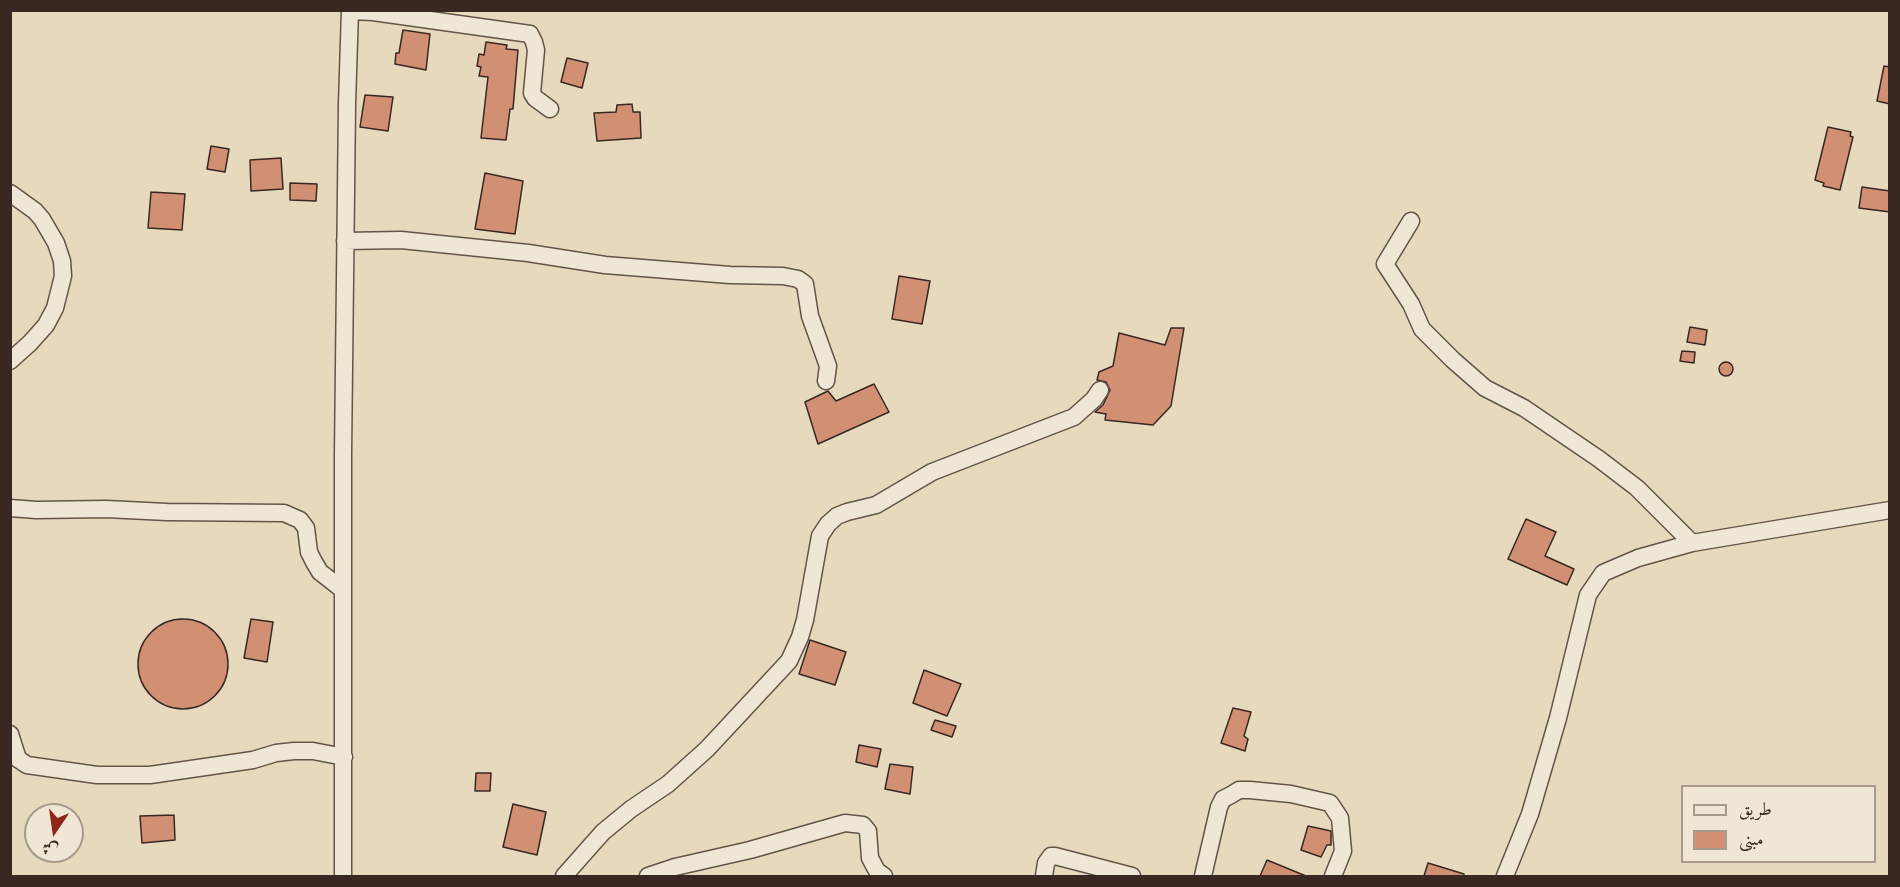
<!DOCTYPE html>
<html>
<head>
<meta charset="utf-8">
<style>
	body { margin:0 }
	#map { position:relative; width:1900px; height:887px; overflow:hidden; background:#e6d9bc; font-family:"EB Garamond",Amiri,serif }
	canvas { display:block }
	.frame { position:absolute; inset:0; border:12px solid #382821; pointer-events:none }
	.legend { position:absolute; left:1681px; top:785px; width:195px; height:78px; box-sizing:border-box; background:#efe6d3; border:2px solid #a69a8c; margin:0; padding:8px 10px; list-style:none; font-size:18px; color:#382821 }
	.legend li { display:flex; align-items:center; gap:12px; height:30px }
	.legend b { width:30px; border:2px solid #a69a8c }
	.north { position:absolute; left:24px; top:803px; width:60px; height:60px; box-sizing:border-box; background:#efe6d3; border:2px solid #a69a8c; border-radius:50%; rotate:193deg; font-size:16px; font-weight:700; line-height:24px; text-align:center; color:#382821 }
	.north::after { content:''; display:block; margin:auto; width:21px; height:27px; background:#8f2418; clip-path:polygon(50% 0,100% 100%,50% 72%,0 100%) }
</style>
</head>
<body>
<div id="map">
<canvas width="1900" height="887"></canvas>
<div class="frame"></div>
<ul class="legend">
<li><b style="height:8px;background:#efe6d3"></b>طريق</li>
<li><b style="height:16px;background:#d19074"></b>مبنى</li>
</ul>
<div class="north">ش</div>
</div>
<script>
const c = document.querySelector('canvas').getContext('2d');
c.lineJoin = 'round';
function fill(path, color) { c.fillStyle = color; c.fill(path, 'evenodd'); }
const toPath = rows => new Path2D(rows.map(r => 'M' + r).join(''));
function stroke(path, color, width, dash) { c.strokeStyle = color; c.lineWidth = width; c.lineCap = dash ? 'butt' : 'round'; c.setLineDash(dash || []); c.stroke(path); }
const building = toPath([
	[403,30,430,34,426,70,395,64,396,53,399,53,403,30],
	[486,42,507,45,506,49,518,50,513,109,510,109,506,140,481,138,488,77,479,76,481,67,477,66,479,54,484,55,486,42],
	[567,58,588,63,582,88,561,82,567,58],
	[1884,66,1890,67,1890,104,1877,101,1884,66],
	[365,95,393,97,388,131,360,127,365,95],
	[632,104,633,112,640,112,641,138,597,141,594,113,616,112,617,105,632,104],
	[1828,127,1851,132,1850,136,1853,137,1840,190,1823,186,1824,183,1815,180,1828,127],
	[211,146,229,149,225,172,207,169,211,146],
	[281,158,283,189,251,191,250,160,281,158],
	[485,173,523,181,515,234,475,229,485,173],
	[290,183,317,184,316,201,290,200,290,183],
	[1862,187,1890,191,1890,212,1859,208,1862,187],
	[151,192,185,194,182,230,148,228,151,192],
	[899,276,930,281,922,324,892,319,899,276],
	[1690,327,1707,330,1705,345,1687,342,1690,327],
	[1171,328,1184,328,1171,406,1153,425,1105,420,1106,414,1095,412,1103,405,1110,390,1106,382,1097,380,1099,372,1113,366,1119,333,1165,345,1171,328],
	[1682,351,1695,352,1694,363,1680,361,1682,351],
	'1719 369a7 7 0 1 1 14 0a7 7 0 1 1-14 0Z',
	[874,384,889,412,818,444,805,402,828,391,836,401,874,384],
	[1526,519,1556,532,1545,556,1574,569,1567,585,1508,559,1526,519],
	[251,619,273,622,267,662,244,658,251,619],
	'138 664a45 45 0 1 1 90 0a45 45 0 1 1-90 0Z',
	[810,640,846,652,835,685,799,674,810,640],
	[924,670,961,684,947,716,913,703,924,670],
	[1233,708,1251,712,1244,736,1248,739,1245,751,1221,743,1233,708],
	[935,720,956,726,952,737,931,730,935,720],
	[859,745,881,749,877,767,856,762,859,745],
	[890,764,913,767,910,794,885,789,890,764],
	[476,773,491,773,490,791,475,791,476,773],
	[513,804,546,812,537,855,503,847,513,804],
	[174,815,175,840,142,843,140,816,174,815],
	[1308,826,1331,831,1331,845,1327,845,1321,857,1301,850,1308,826],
	[1267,860,1306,876,1260,876,1267,860],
	[1428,863,1464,874,1464,876,1424,876,1428,863]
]);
fill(building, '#d19074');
stroke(building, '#382821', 1.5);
const minor = toPath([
	[350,11,373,12,530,34,534,42,536,50,532,93,535,98,550,109],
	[10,193,35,211,42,219,56,243,62,261,63,276,55,308,46,325,30,343,10,361],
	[1411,221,1385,264,1411,304,1422,329,1453,360,1485,388,1524,408,1599,459,1637,488,1692,543],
	[345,241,401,240,528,253,605,265,730,275,783,276,798,279,805,284,810,316,828,366,826,381],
	[10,508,36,510,106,509,167,512,284,513,300,520,306,528,309,552,314,562,320,572,343,590],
	[10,734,18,759,27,765,97,775,150,775,253,760,276,753,294,751,313,751,344,757],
	[343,876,343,454,347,104,350,10],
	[564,876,603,832,631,809,668,784,707,749,789,661,800,637,805,620,820,536,828,524,837,516,847,512,876,505,932,472,1074,417,1094,399,1100,390],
	[648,876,675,867,750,850,845,823,863,825,868,831,870,858,877,871,884,876],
	[1044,876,1046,863,1051,856,1055,856,1132,876],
	[1203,876,1219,807,1223,799,1231,795,1239,790,1250,790,1291,794,1330,803,1340,818,1343,851,1333,876],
	[1505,876,1530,814,1558,718,1588,595,1603,573,1638,558,1692,543,1890,510]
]);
stroke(minor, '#645448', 19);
stroke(minor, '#efe6d3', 16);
</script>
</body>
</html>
